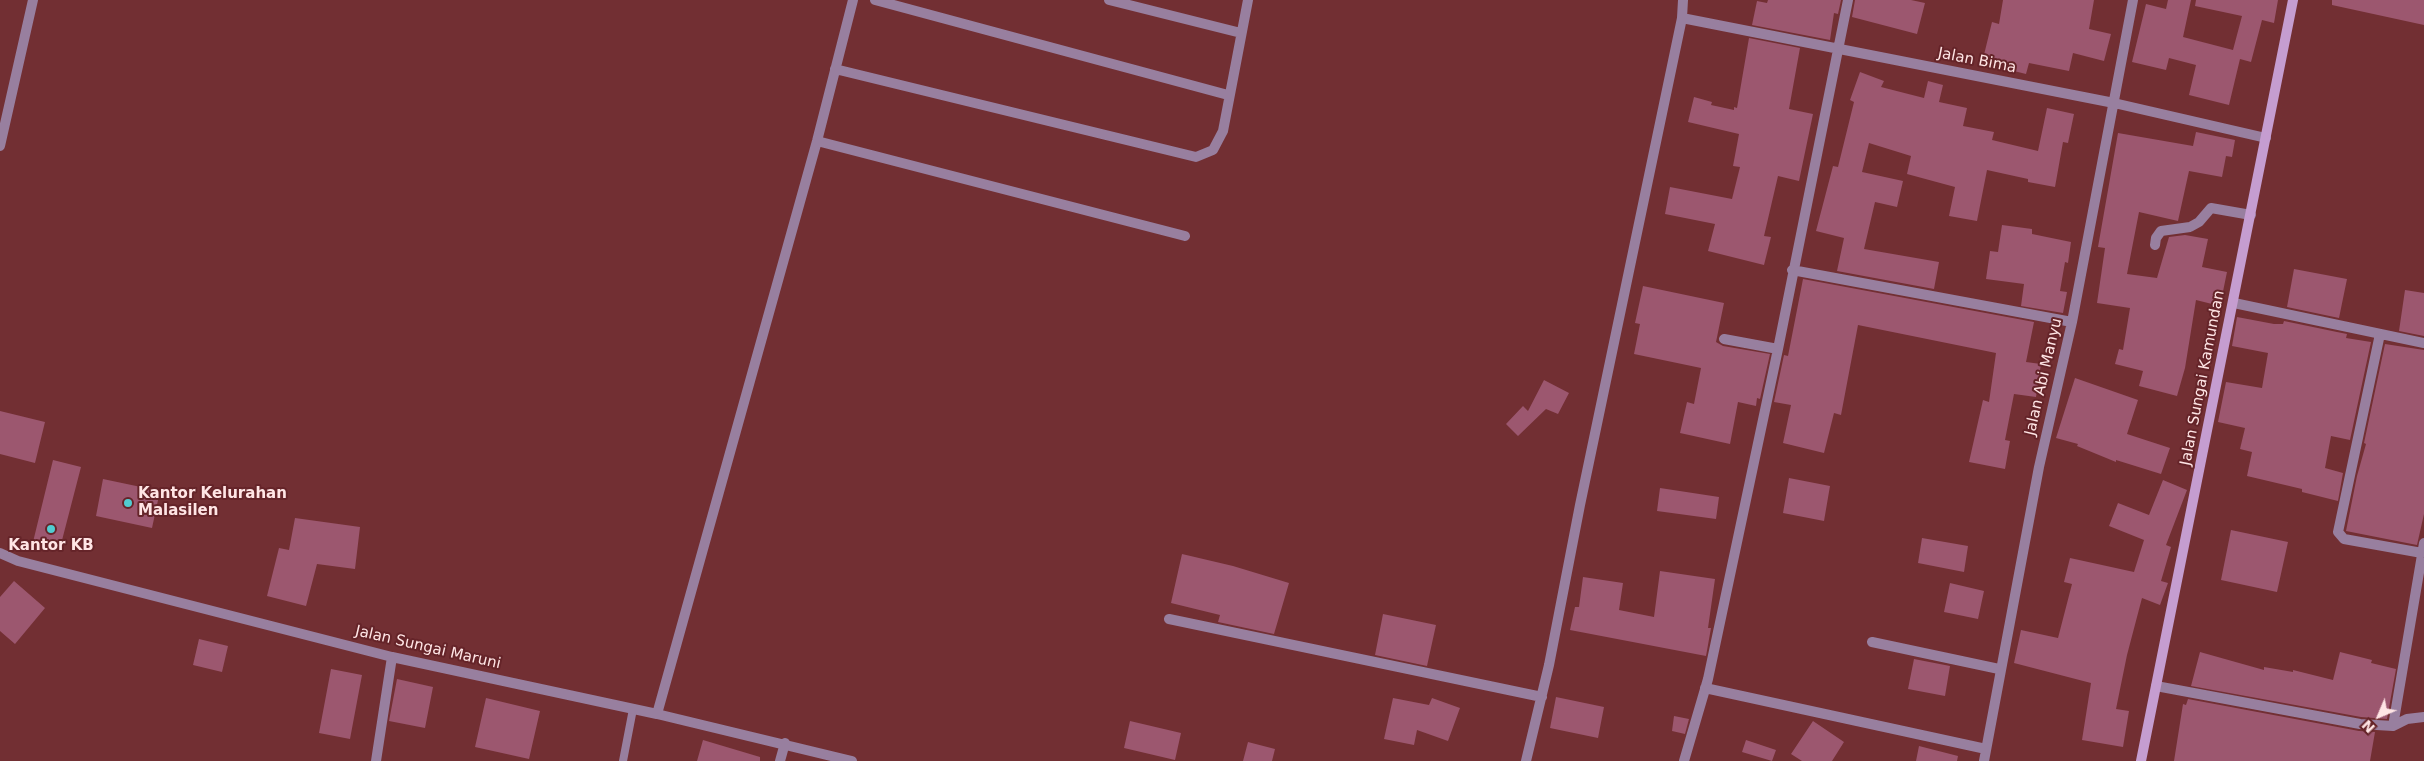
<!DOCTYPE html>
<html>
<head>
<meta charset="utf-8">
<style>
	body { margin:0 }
	#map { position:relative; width:2424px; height:761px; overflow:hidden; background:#722f33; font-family:"DejaVu Sans",sans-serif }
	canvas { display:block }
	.north { position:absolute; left:2354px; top:691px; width:50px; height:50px; -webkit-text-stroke:4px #652429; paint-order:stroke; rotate:225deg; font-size:14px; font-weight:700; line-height:20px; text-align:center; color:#ffe5e5 }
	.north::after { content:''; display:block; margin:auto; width:18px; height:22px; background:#ffe5e5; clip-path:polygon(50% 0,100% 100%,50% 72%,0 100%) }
</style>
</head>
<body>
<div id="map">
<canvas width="2424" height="761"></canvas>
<div class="north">N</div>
</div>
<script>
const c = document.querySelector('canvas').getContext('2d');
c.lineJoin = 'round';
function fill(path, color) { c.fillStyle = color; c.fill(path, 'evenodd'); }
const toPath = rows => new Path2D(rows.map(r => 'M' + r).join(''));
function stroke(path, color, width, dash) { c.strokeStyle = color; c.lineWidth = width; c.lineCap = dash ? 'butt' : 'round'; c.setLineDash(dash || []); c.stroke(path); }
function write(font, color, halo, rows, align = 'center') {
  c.font = font + ' "DejaVu Sans",sans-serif'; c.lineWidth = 4; c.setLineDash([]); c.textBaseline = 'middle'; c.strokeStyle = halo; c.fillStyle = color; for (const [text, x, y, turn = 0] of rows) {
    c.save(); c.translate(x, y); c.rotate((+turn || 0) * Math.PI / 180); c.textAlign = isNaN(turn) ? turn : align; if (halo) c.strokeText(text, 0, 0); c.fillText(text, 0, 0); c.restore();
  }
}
fill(toPath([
	[1768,0,1841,0,1838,14,1834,13,1830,40,1752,25,1757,1,1767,3],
	[1855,0,1911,0,1925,3,1917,34,1852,17],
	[2003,0,2094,0,2089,29,2111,34,2104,61,2073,53,2069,71,2029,63,2026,74,1982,63,1992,22,1999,24],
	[2168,0,2191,0,2183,37,2233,50,2242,16,2195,6,2196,0,2278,0,2274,23,2262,20,2251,62,2240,59,2229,105,2189,95,2196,65,2169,58,2166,70,2132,62,2146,4,2166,9],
	[2332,0,2424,0,2424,25,2332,5],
	[1749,38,1800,48,1789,109,1813,114,1799,181,1778,176,1764,236,1771,237,1764,265,1708,251,1715,224,1665,214,1670,187,1732,199,1740,167,1733,166,1739,134,1688,122,1694,97,1712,102,1711,105,1734,110,1734,107,1737,108],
	[1860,72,1884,81,1881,87,1924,98,1928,81,1943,85,1939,102,1967,108,1963,126,1994,132,1992,140,2038,151,2047,108,2074,114,2068,143,2063,142,2055,187,2028,182,2028,179,1987,170,1977,221,1949,216,1955,187,1907,174,1911,156,1869,143,1862,172,1903,181,1897,207,1875,202,1864,249,1939,262,1934,289,1837,271,1844,238,1816,231,1833,166,1838,167,1854,102,1850,100],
	[2196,132,2235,140,2232,157,2226,156,2222,177,2189,171,2178,221,2139,212,2127,274,2157,278,2169,237,2185,235,2208,239,2202,267,2227,272,2220,306,2196,300,2185,368,2177,396,2139,386,2143,371,2115,364,2119,349,2123,350,2130,308,2097,303,2105,248,2098,247,2118,133,2193,146],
	[2002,225,2032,229,2032,234,2071,242,2068,263,2065,262,2060,291,2067,292,2063,313,2021,306,2024,284,1986,279,1990,251,1998,252],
	[2294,269,2347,279,2339,318,2287,307],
	[1803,279,2034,322,2026,362,2041,364,2036,397,2014,394,2005,440,2010,441,2005,469,1969,462,1983,400,1989,402,1996,353,1858,325,1841,415,1834,413,1824,453,1783,443,1791,405,1774,402,1784,355,1788,356],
	[1643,286,1724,303,1716,342,1723,346,1770,354,1760,399,1757,398,1756,406,1738,402,1730,444,1680,433,1687,402,1694,404,1701,368,1634,354,1640,324,1635,323],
	[2405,290,2424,293,2424,336,2399,331],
	[2237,317,2274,324,2283,324,2284,321,2337,332,2347,334,2346,338,2371,342,2350,440,2331,436,2325,468,2343,473,2338,501,2302,492,2302,489,2247,476,2252,452,2240,449,2245,428,2218,422,2226,382,2262,388,2268,353,2232,346],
	[2385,344,2424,350,2424,514,2417,545,2346,531,2357,476,2366,444,2364,443],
	[2075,378,2138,400,2127,434,2170,448,2161,474,2116,460,2116,462,2077,446,2078,444,2056,438],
	[1544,380,1569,393,1558,414,1546,409,1518,436,1506,424,1523,406,1528,411],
	[0,411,45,422,35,463,0,454],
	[53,460,81,467,60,548,33,542],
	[1789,478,1830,486,1824,521,1783,513],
	[103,479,160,491,152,528,96,516],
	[2163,480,2187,490,2166,545,2171,547,2161,581,2168,583,2160,605,2142,598,2127,655,2116,709,2129,711,2123,747,2082,740,2091,683,2014,663,2021,630,2058,638,2072,584,2064,582,2070,558,2134,572,2144,540,2109,526,2118,503,2149,515],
	[1660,488,1719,497,1716,519,1657,511],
	[295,518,360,527,355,569,317,564,306,606,267,596,279,548,289,550],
	[2231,530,2288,542,2277,592,2221,580],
	[1922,538,1968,546,1964,572,1918,563],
	[1182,554,1233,566,1289,583,1274,634,1218,622,1220,615,1171,603],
	[1660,571,1715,579,1708,628,1711,628,1706,656,1570,630,1575,607,1579,607,1583,577,1623,583,1619,610,1654,617],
	[14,581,45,608,15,644,0,631,0,597],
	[1950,583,1984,591,1978,619,1944,612],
	[1383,614,1436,625,1427,666,1375,655],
	[199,639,228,646,222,672,193,665],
	[2200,652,2264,670,2264,667,2293,672,2293,670,2333,680,2340,652,2372,660,2371,663,2396,669,2387,719,2361,717,2191,686],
	[1914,659,1950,666,1945,696,1908,689],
	[331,669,362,675,350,739,319,733],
	[397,679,433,687,425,728,389,721],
	[1556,697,1604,707,1598,738,1550,728],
	[486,698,540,711,529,759,475,747],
	[1393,698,1429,705,1432,698,1460,708,1448,741,1417,730,1414,745,1384,739],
	[2188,699,2359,731,2375,732,2370,761,2174,761,2183,704,2186,705],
	[1674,716,1689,719,1685,734,1672,731],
	[1130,721,1181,733,1175,760,1124,748],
	[1813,721,1844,742,1832,761,1802,761,1791,754],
	[703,740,760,757,760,761,697,761],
	[1746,740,1776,750,1772,761,1742,752],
	[1248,742,1275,749,1272,761,1243,761],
	[1919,746,1958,756,1957,761,1916,761]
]), '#9c576f');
stroke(toPath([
	[623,761,633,709]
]), '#987f9f', 8);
stroke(toPath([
	[875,0,1228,95],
	[1109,0,1241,33],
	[1682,18,2114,103,2266,138],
	[835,69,1196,157,1213,150,1223,131,1248,0],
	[817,141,1185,236],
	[0,146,33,0],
	[2155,245,2156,238,2161,231,2190,227,2199,222,2211,208,2251,215],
	[1792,270,2072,322],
	[2234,303,2424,343],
	[2380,334,2338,532,2344,539,2422,553],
	[1724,339,1778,349,1848,0],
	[0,553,18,561,392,657,657,714,852,761],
	[1169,619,1542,697],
	[1872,642,1999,669],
	[2156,686,2360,724,2393,726,2407,719,2424,717],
	[1705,688,1986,749],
	[657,714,817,141,853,0],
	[2393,726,2424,543],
	[376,761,392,657],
	[780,761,785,743],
	[1526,761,1549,665,1580,505,1682,18,1683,0],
	[1684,761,1708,679,1778,349],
	[1984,761,2039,467,2072,322,2133,0]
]), '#987f9f', 10);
stroke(toPath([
	[2141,761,2293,0]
]), '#c59dd0', 10);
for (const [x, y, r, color] of [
	[128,503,5,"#51ccd1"],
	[51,529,5,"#51ccd1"]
]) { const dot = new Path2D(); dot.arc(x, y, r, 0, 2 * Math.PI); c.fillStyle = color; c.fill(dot); stroke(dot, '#652429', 2); }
write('15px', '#ffe5e5', '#652429', [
	["Jalan Bima",1977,61,11],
	["Jalan Abi Manyu",2044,377,-77],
	["Jalan Sungai Kamundan",2203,378,-79],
	["Jalan Sungai Maruni",428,648,13]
]);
write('bold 15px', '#ffe5e5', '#652429', [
	["Kantor Kelurahan",138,494],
	["Malasilen",138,511],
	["Kantor KB",51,546,"center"]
], 'left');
</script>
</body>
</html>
